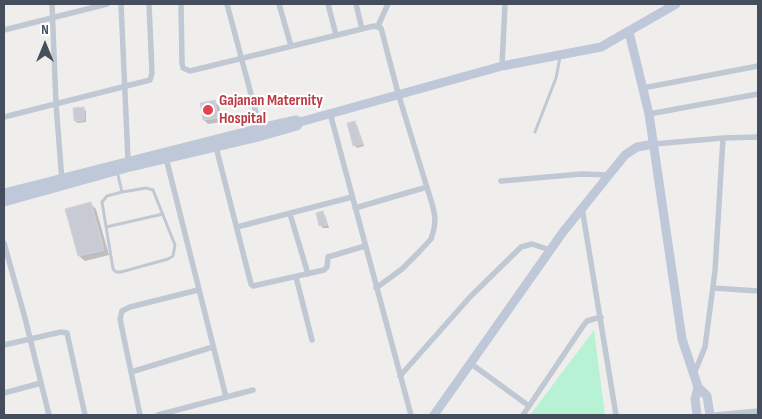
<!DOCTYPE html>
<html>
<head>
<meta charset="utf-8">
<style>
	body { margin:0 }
	#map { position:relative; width:762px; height:419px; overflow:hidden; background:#f0eeed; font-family:"Sofia Sans Condensed",sans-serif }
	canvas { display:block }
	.frame { position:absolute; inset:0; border:5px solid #444e5c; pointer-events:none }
	.north { position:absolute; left:20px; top:20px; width:50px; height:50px; -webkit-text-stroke:4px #fff; paint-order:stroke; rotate:0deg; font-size:14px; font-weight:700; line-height:20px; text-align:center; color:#444e5c }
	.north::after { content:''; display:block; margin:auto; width:18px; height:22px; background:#444e5c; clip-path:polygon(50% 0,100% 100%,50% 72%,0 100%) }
</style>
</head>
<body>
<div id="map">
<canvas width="762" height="419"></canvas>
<div class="frame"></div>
<div class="north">N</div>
</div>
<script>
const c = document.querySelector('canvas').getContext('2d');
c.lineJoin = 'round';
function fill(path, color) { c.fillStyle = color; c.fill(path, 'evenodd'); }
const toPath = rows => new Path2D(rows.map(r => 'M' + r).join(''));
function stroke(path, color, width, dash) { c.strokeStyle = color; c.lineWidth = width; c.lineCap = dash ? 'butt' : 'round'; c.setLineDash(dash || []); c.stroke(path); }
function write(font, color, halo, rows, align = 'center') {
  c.font = font + ' "Sofia Sans Condensed",sans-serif'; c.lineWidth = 4.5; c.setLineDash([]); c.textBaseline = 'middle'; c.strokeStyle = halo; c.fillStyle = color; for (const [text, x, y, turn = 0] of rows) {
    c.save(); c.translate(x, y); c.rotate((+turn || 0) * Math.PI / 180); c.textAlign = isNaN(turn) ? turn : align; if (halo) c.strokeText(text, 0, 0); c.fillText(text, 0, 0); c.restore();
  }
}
fill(toPath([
	[594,330,605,415,530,415]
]), '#b8f2d5');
fill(toPath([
	[215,102,219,106,222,122,208,124,204,120],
	[84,109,86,111,86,122,77,123,75,120],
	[355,123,357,125,364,146,357,148,354,145],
	[91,204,96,209,109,255,85,261,79,256],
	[323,213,325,215,329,228,323,228,321,226,317,214]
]), '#0003');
const building = toPath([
	[215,100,218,118,203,120,200,103,215,100],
	[84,107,84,120,74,121,73,108,84,107],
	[355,121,362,144,353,146,347,123,355,121],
	[91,202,104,250,78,256,65,209,91,202],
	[323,211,327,225,319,226,316,213,323,211]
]);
fill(building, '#c9cbd4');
stroke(building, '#d1d2da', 1);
stroke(toPath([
	[535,132,556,78,560,57],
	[117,171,122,192,146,188,153,190,175,245,173,256,168,259,121,272,116,272,113,269,102,202,107,196,122,192],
	[106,227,163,214]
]), '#c0c8d4', 3);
stroke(toPath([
	[52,4,56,104,62,181],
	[121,4,128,160],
	[181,4,182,63,183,68,190,71,374,26,381,28,398,93,433,207,435,218,434,229,431,239,420,251,402,269,376,288],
	[227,4,260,128],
	[279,4,291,46],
	[328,4,336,35],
	[356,4,362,29],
	[378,26,388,4],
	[4,30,107,4],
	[502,66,505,4],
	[643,88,758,66],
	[330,113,411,415],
	[649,114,758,94],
	[4,117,150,80,152,73,149,4],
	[654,144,723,138,758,137],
	[216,147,251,284,253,286,324,270,327,267,328,257,365,246],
	[166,158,226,397],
	[501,181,582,174,609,175],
	[355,208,427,187],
	[582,208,616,415],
	[290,214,308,274],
	[237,227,352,197],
	[4,243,25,318,49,415],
	[296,277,312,340],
	[713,288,758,291],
	[4,345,61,332,67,333,85,415],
	[470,363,529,406],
	[131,372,213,347],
	[694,374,705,347,715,271,723,138],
	[400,376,470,297,521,247,532,244,550,250],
	[4,393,41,383],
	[140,415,120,319,122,311,130,307,198,290],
	[158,415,253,390],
	[523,415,583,326,587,321,601,317],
	[716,415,758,411]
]), '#c0c8d4', 5.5);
stroke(toPath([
	[629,32,649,114,682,339,698,387,707,396,710,415],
	[4,193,260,128,296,120,300,122,502,66,601,47,676,4],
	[4,202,130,167,262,136,297,126,300,122],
	[434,415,563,232,625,155,637,147,654,144],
	[697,415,695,399,698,387]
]), '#bec8d8', 9);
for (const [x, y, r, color] of [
	[208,110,6,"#e0444e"]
]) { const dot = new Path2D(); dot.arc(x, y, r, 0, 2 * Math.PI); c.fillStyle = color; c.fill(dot); stroke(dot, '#fff', 2); }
write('bold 16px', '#be3a42', '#fff', [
	["Gajanan Maternity",219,101],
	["Hospital",219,119]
], 'left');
</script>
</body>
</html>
